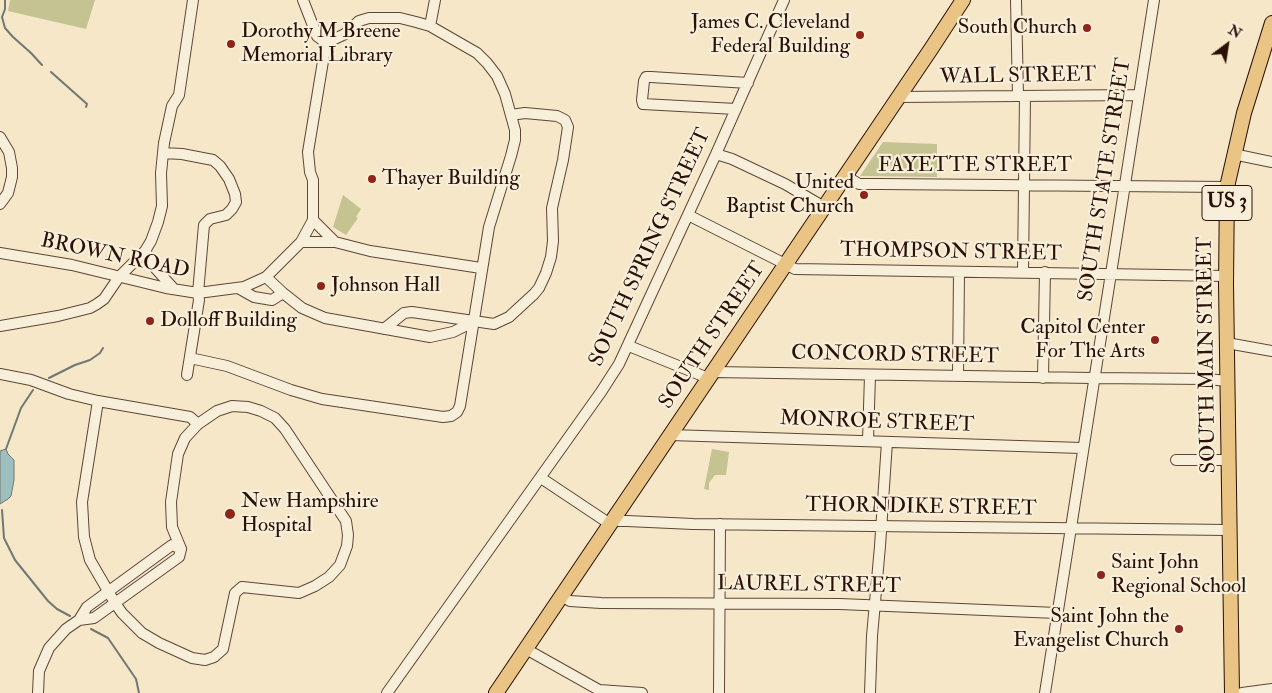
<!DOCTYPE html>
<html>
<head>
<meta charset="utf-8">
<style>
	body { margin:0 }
	#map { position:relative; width:1272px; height:693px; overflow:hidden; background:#f5e7c7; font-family:"IM FELL Double Pica",serif }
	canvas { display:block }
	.north { position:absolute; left:1202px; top:20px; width:50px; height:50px; -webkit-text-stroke:4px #f8efdb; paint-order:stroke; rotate:31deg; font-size:14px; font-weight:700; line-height:20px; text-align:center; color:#2b1006 }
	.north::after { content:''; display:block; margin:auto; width:18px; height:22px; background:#2b1006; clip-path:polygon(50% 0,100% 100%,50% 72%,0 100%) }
</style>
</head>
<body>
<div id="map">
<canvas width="1272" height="693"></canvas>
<div class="north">N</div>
</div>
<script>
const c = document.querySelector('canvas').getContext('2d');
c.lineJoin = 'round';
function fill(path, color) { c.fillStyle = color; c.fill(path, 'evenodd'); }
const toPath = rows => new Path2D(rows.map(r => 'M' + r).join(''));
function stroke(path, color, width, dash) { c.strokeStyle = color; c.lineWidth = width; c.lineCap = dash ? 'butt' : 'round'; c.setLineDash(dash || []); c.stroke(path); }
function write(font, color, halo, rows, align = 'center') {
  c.font = font + ' "IM FELL Double Pica",serif'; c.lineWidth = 4.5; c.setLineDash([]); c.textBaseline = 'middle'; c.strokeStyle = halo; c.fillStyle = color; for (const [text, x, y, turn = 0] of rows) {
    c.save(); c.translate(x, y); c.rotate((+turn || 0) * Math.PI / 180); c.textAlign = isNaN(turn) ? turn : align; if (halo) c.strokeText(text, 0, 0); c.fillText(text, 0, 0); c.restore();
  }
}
fill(toPath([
	[10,0,95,0,86,29,8,11],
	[883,142,937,144,937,177,860,176],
	[343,195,361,209,356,217,358,218,346,235,333,227],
	[712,449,729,452,726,475,715,475,709,483,709,490,704,489]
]), '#c4c391');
const water = toPath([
	[6,449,8,454,14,460,14,480,11,496,8,499,0,504,0,451,6,449]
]);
fill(water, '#9fbebe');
stroke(water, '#717874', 1);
stroke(toPath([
	[5,0,5,9,2,17,5,28,13,37,31,53,42,65],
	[51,72,87,104,86,107],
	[49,378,75,365,90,360,100,353,103,348],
	[6,449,21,408,33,390],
	[2,510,4,538,15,560,48,601,57,609,70,616],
	[91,629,108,638,136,679,139,693]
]), '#717874', 2);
const minor = toPath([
	[303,0,317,36,326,43],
	[1016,0,1018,96],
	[430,26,435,0],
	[326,43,308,152,310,172,313,180,313,220,335,242],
	[898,97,1138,95],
	[736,109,643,104,642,100,644,81,646,77,651,77,748,83],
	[0,137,9,152,12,168,12,177,8,193,0,204],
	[163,153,182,154,213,160,220,166,229,179,235,194,236,202,232,209,226,215,210,219,204,225,198,293,199,300,187,375],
	[716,154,732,159,785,184,824,207],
	[1233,154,1272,162],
	[846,176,859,184,881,184,1227,187],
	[688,215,795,269,1226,276],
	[301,242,335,242,370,251,481,268],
	[145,251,156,269,174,289],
	[0,253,72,265,166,288,198,293,244,287,266,277,301,242,313,220],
	[1023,272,1025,96],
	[266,277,283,293,302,308,325,318,430,337,453,332,473,322],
	[238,288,254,297,272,300,283,293],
	[0,326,58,316,90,308,97,304,104,299,119,277,145,251,151,241,158,222,162,206,161,173,164,143,172,106,179,95,193,0],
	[384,329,404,313,412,312,494,324,509,317,534,294,539,288,546,273,551,257,553,241,552,208,563,160,568,127,565,120,557,116,525,113,511,115],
	[1227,343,1272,351],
	[629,346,708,378],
	[190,358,227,366,291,390,322,399,443,417,451,416,457,412,460,406,489,227,511,156,515,140,515,130,505,94,497,76,487,63,477,53,430,26,416,22,400,18,369,18,359,21,345,34,326,43],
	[713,372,1093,378,1208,379,1227,381],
	[0,374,31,380,69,394,98,401,190,417,198,424],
	[958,376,959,272],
	[1043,378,1045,272],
	[98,401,82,502,84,537,90,560,115,603,122,613,142,633,159,643,192,658,205,660,214,657,223,649,235,593,242,587,299,593,315,586,329,577,340,565,347,546,348,535,346,521,285,429,275,418,261,411,248,407,232,406,217,411,198,424,185,438,178,454,171,502,172,527,181,549],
	[670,435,1082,448],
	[868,441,870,375],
	[1176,460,1229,460],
	[541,478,610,524],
	[614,518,619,521,627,521,693,524,1229,530],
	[561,596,570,601,601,603,840,604,1057,613],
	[526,649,599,690,642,693],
	[38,693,39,671,49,648,66,629,79,620,87,607,172,545,181,549,179,557,94,618,79,620],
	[387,693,601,392,619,364,716,154,784,0],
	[719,693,720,524],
	[870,693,872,636,880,546,887,442],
	[1045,693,1154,0],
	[1242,693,1272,689]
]);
const major = toPath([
	[496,693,931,49,963,0],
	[1232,693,1226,284,1227,187,1244,113,1272,23]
]);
stroke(minor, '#5e4636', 12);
stroke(major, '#2b1006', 16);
stroke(minor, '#f8efdb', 10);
stroke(major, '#eac484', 14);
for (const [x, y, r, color] of [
	[1087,28,5,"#8f2418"],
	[860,35,5,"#8f2418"],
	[231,44,5,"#8f2418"],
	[372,179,5,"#8f2418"],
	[864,195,5,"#8f2418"],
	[321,286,5,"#8f2418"],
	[150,321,5,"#8f2418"],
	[1155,340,5,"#8f2418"],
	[230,514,6,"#8f2418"],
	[1101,575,5,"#8f2418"],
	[1179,629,5,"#8f2418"]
]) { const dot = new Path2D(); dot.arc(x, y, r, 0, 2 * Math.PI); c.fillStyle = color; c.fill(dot); stroke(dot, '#f8efdb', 2); }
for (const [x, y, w] of [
	[1227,203,50]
]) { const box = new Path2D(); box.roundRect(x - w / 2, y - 17.5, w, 35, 4); c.fillStyle = '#f8efdb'; c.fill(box); stroke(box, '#2b1006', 1); }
write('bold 20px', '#2b1006', null, [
	["US 3",1227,203]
]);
write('21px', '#2b1006', '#f8efdb', [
	["James C. Cleveland",850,23,"right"],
	["Federal Building",850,47,"right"],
	["South Church",1077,28,"right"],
	["Dorothy M Breene",241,32],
	["Memorial Library",241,56],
	["Thayer Building",382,179],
	["United",854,183,"right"],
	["Baptist Church",854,207,"right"],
	["Johnson Hall",331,286],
	["Dolloff Building",160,321],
	["Capitol Center",1145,328,"right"],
	["For The Arts",1145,352,"right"],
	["New Hampshire",241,502],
	["Hospital",241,526],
	["Saint John",1111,563],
	["Regional School",1111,587],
	["Saint John the",1169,617,"right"],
	["Evangelist Church",1169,641,"right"]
], 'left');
write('21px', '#2b1006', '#f8efdb', [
	["WALL STREET",1018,77,-1],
	["FAYETTE STREET",975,166],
	["SOUTH STATE STREET",1106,180,-81],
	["SOUTH SPRING STREET",651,248,-65],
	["THOMPSON STREET",951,253,1],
	["BROWN ROAD",115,257,12],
	["SOUTH STREET",713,336,-56],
	["SOUTH MAIN STREET",1208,355,-91],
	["CONCORD STREET",895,356,1],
	["MONROE STREET",877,423,2],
	["THORNDIKE STREET",921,508,1],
	["LAUREL STREET",809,586,1]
]);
</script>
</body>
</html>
